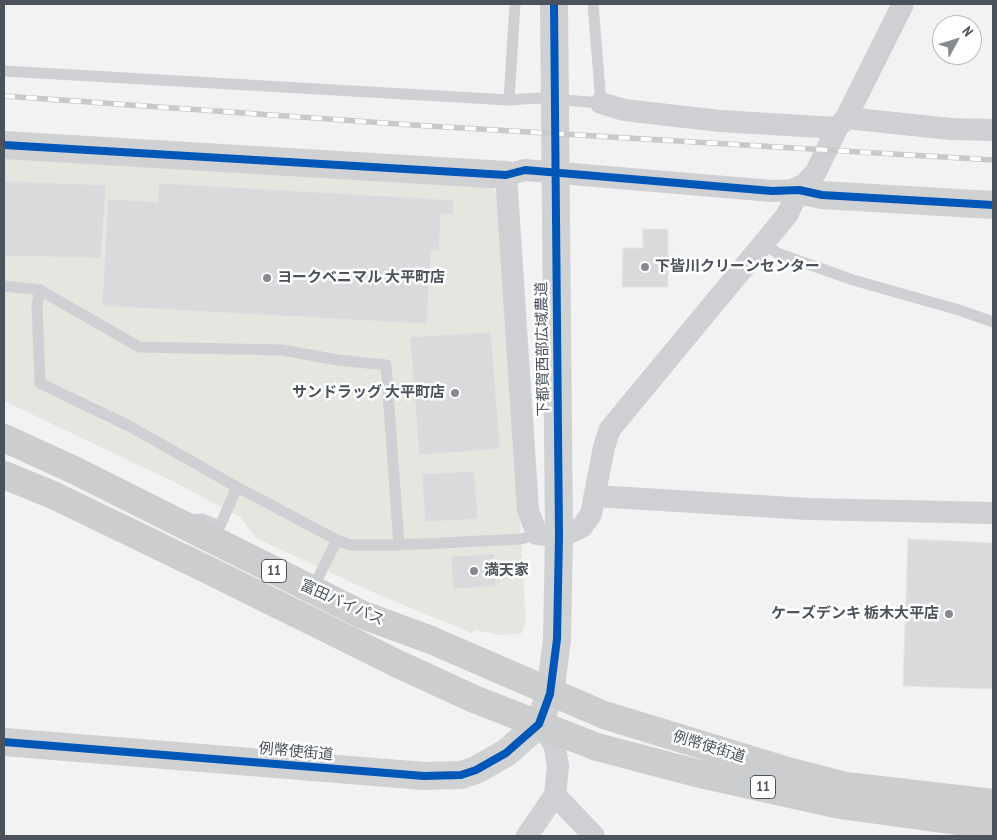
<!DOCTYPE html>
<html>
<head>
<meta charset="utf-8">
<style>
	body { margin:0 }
	#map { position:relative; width:997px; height:840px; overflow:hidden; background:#f2f2f2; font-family:"PT Sans Narrow",sans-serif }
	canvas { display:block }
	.frame { position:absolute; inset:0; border:5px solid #4b525c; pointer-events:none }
	.north { position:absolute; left:932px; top:15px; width:50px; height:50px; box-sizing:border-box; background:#fff; border:1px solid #b7babe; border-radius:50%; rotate:51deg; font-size:14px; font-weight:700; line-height:20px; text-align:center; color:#4b525c }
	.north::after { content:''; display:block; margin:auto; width:18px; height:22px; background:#858a90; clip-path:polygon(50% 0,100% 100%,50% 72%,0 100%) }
</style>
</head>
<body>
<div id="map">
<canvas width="997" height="840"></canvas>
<div class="frame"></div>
<div class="north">N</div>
</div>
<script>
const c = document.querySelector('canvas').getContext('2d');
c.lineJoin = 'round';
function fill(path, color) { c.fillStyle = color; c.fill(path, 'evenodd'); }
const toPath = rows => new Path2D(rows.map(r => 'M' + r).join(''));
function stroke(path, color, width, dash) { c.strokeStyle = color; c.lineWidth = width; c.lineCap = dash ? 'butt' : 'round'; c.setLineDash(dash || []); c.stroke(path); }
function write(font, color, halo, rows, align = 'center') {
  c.font = font + ' "PT Sans Narrow","Noto Sans JP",sans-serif'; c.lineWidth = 5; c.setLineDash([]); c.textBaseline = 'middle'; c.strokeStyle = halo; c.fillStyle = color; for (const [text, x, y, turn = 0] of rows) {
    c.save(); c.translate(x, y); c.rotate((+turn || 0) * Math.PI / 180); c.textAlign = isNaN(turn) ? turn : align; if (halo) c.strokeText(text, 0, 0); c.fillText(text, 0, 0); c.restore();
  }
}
fill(toPath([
	[4,155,489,185,501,197,526,622,521,634,498,635,476,630,471,633,370,591,256,538,240,517,174,482,4,401]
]), '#e6e6e1');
const building = toPath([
	[4,181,106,185,101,258,4,256,4,181],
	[159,183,454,200,453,215,441,214,439,251,431,250,427,324,102,306,108,199,158,202,159,183],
	[643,229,668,229,668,287,622,287,623,248,643,248,643,229],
	[491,332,500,449,419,455,410,337,491,332],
	[474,471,478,519,425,522,422,474,474,471],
	[908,539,993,543,993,689,903,686,908,539],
	[494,554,496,586,453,589,451,556,494,554]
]);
fill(building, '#dadadc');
stroke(building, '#e4e4e5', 1);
stroke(toPath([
	[4,71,509,100,539,98,601,103,593,4],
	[509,100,515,4],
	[763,242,777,253,853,280,959,310,993,322],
	[4,286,40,290,139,347,282,350,338,360,386,365,399,545],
	[40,290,37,305,40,383,131,427,237,487,337,540,350,545,399,545,521,539,537,534],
	[188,520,202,519,220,526,237,487],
	[312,590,337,540]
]), '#ced0d3', 11);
stroke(toPath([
	[601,103,624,110,720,121,837,128],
	[846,118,951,129,993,130],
	[799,190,772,191,525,170,506,175,528,510,537,534,559,536,569,533,582,527,591,514,604,447,610,429,787,215,799,190,816,172,837,128,846,118,903,4],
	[595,496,808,509,993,513],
	[555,795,594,836],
	[527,836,555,795,558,766,554,744,539,724]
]), '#ced0d3', 22);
stroke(toPath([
	[4,145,506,175],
	[799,190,822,195,993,205],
	[4,742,424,776,461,775,476,770,506,753,539,724,550,694,557,639,559,536,554,4]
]), '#d0d1d3', 28);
stroke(toPath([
	[4,438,74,470,363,615,431,640,604,715,784,770,846,786,993,803],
	[4,475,53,495,202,567,398,664,474,699,597,747,696,773,840,805,993,826]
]), '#cbcdcf', 28);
const rail = toPath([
	[4,96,413,125,993,160]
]);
stroke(rail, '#c8c9cc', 5.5);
stroke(rail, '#fff', 4, [11]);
stroke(toPath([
	[4,145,506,175,525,170,772,191,799,190,822,195,993,205],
	[4,742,424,776,461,775,476,770,506,753,539,724,550,694,557,639,559,536,554,4]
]), '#0057b8', 8);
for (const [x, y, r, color] of [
	[645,267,5,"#858a90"],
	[267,278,5,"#858a90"],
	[455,393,5,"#858a90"],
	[474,571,5,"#858a90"],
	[949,614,5,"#858a90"]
]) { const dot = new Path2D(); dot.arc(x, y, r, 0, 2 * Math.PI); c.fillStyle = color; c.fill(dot); stroke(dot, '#fff', 2); }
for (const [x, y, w] of [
	[274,571,25],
	[763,787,25]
]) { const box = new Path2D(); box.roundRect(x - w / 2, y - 11.5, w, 23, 4); c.fillStyle = '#fff'; c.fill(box); stroke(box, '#4b525c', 1); }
write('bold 14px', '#4b525c', null, [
	["11",274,571],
	["11",763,787]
]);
write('bold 15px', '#4b525c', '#fff', [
	["下皆川クリーンセンター",655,267],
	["ヨークベニマル 大平町店",277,278],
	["サンドラッグ 大平町店",445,393,"right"],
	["満天家",484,571],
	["ケーズデンキ 栃木大平店",939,614,"right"]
], 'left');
write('15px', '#4b525c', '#fff', [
	["下都賀西部広域農道",543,349,-91],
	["富田バイパス",342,603,24],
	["例幣使街道",709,747,17],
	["例幣使街道",296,752,5]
]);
</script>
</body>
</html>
